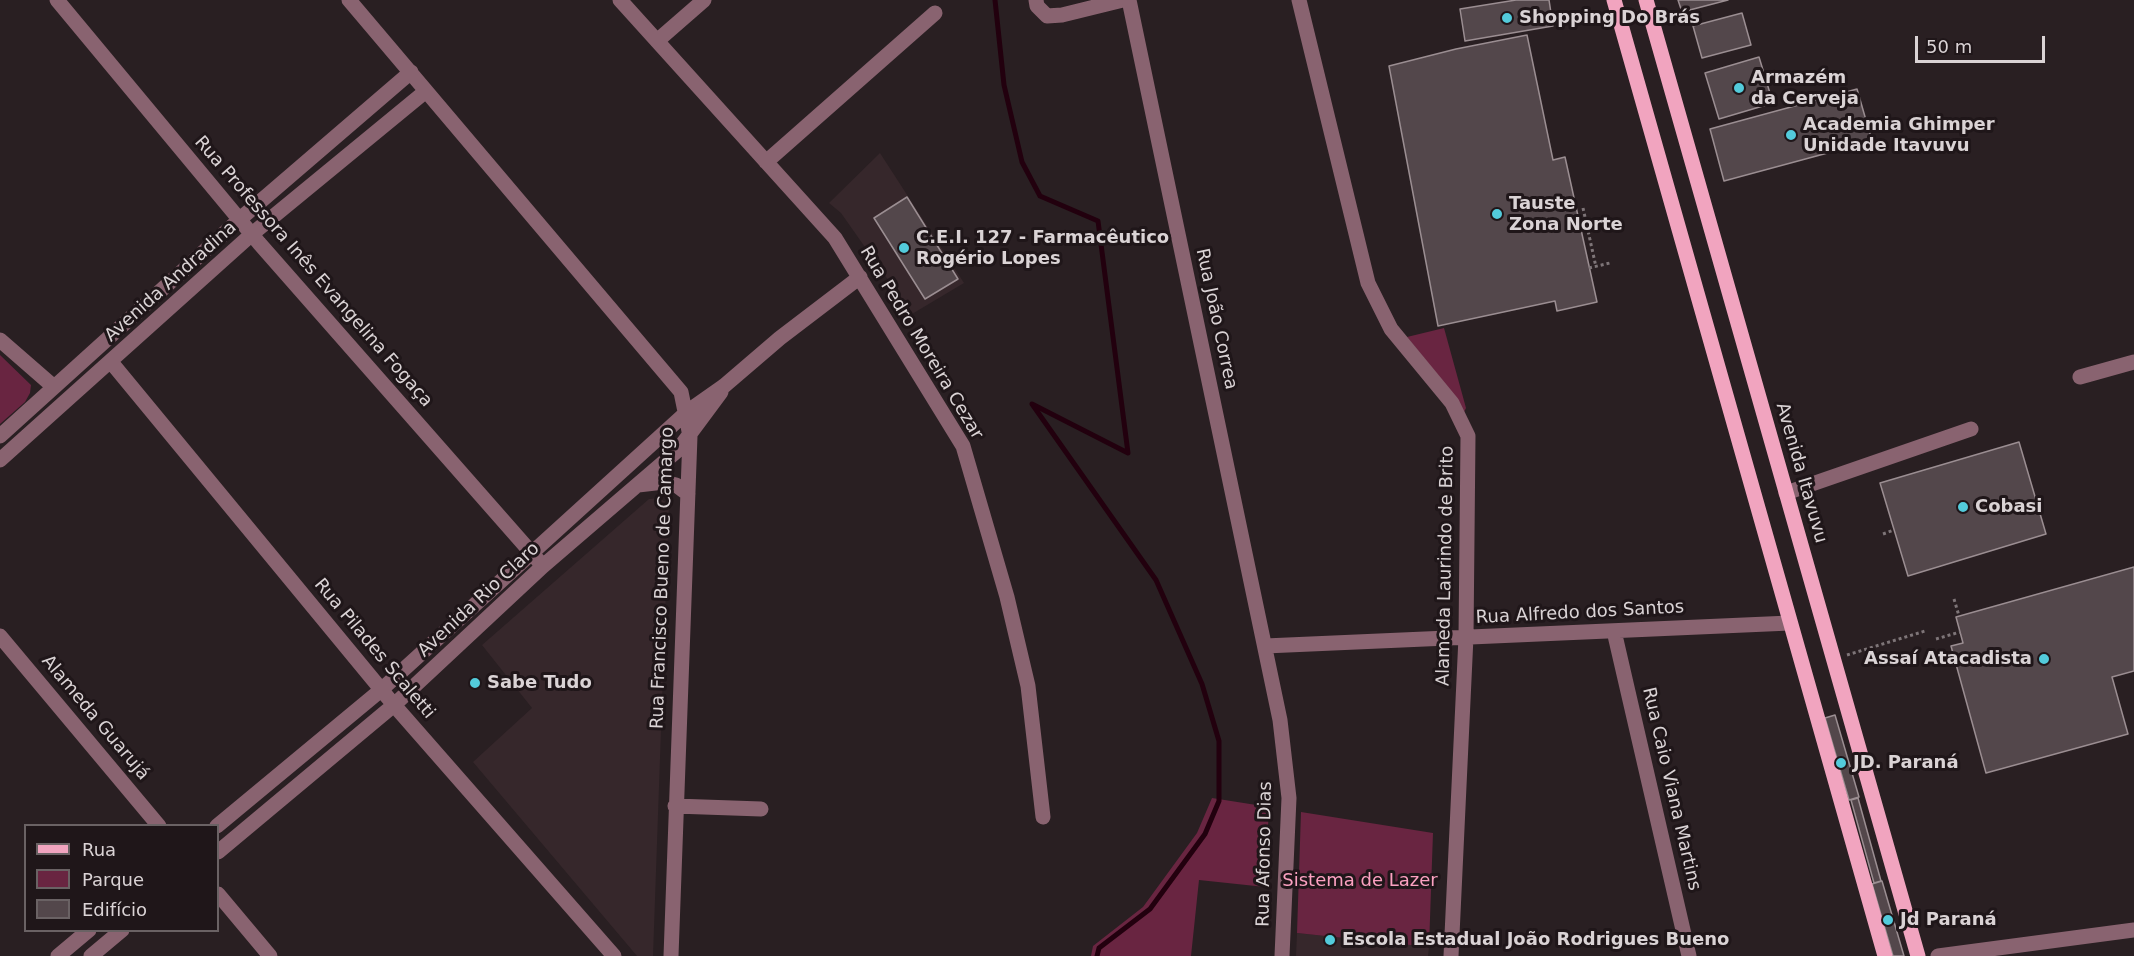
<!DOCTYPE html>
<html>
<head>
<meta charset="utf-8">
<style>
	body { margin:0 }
	#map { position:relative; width:2134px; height:956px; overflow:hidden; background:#291f22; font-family:"DejaVu Sans",sans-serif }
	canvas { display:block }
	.legend { position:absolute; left:24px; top:824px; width:195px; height:108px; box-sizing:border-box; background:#1f1619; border:2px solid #6a6264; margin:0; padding:8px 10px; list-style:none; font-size:18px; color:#dad3d5 }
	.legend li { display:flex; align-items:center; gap:12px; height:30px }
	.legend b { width:30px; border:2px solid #6a6264 }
	.scale { position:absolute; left:1915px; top:36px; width:130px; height:27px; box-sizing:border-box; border:3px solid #dad3d5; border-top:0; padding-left:8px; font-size:18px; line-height:21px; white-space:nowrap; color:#dad3d5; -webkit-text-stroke:4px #1f1619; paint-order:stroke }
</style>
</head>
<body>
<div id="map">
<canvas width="2134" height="956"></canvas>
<ul class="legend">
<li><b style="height:8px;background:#f1a4bf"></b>Rua</li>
<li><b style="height:16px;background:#692541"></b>Parque</li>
<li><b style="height:16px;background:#53474b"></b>Edifício</li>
</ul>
<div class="scale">50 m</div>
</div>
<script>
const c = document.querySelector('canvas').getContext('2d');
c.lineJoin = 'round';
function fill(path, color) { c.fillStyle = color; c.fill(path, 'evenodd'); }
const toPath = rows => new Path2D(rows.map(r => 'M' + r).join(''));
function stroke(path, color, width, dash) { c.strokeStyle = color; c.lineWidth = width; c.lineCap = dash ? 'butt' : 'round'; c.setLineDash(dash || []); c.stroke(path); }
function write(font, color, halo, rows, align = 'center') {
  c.font = font + ' "DejaVu Sans",sans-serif'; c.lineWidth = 6; c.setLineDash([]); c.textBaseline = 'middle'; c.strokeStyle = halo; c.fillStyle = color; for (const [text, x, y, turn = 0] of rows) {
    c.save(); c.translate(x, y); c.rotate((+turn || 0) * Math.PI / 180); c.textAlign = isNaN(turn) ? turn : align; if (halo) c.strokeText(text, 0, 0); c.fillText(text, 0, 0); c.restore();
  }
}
fill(toPath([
	[880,153,964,283,912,314,841,213,829,203],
	[659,498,669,504,653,956,637,956,473,762,532,708,482,645,649,499],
	[1297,933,1429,947,1428,956,1296,956]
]), '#36272b');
fill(toPath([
	[1444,328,1466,408,1464,412,1457,399,1407,337],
	[0,355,31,385,30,393,25,402,0,424],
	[1212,798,1269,807,1265,887,1199,880,1191,956,1091,956,1093,946,1143,907,1197,833],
	[1301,812,1433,833,1429,947,1297,933]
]), '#692541');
stroke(toPath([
	[995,0,1004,85,1022,162,1040,196,1098,221,1128,453,1032,404,1156,580,1202,684,1219,741,1219,801,1205,834,1150,909,1099,948,1097,956]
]), '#22000e', 5);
const building = toPath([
	[1516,0,1549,0,1553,26,1465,41,1460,9,1516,0],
	[1678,0,1728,0,1682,12,1678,0],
	[1742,13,1751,45,1702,58,1693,26,1742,13],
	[1527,35,1553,160,1565,157,1597,302,1557,311,1555,301,1438,326,1389,66,1456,49,1527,35],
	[1759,57,1773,103,1719,119,1705,73,1759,57],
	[1857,89,1872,141,1724,181,1710,129,1857,89],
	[907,197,958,279,925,299,874,218,907,197],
	[2019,442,2046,534,1908,576,1880,483,2019,442],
	[2134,567,2134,671,2112,677,2128,734,1986,773,1951,646,1963,643,1956,617,2134,567],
	[1835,715,1859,797,1849,800,1825,718,1835,715],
	[1858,798,1881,881,1874,883,1851,800,1858,798],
	[1882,881,1904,956,1893,956,1872,884,1882,881]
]);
fill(building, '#53474b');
stroke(building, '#9b8e92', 1.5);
stroke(toPath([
	[1583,208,1596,267],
	[1589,268,1610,263],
	[1883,534,1894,530],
	[1954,599,1959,616],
	[1936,639,1960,632],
	[1847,655,1925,631]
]), '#7e7578', 3, [3, 3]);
stroke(toPath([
	[57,0,259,243,543,566],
	[349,0,681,392,690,436,671,956],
	[620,0,835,238,963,446,1007,597,1028,686,1043,817],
	[1036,0,1037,6,1047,16,1062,15,1123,0],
	[1129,0,1280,720,1289,798,1282,956],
	[1299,0,1368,283,1391,329,1452,403,1468,436,1466,637,1451,956],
	[657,41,704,0],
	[766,162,935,13],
	[0,340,54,387],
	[111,362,394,705,614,956],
	[2080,377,2134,362],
	[0,436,240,219,411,72],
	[0,460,252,234,426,91],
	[638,485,664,482,676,485,688,494],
	[1786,493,1971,429],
	[1614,631,1689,956],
	[0,636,159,826],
	[1265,646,1790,623],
	[675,806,761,809],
	[217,826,381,690,687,412,724,386,780,338,860,277],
	[218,852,394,705,543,566,678,450,721,392],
	[218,894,270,956],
	[58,956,89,930],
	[91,956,122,930],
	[1938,956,2134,930]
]), '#896370', 15);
stroke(toPath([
	[1614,0,1885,956],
	[1646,0,1918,956]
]), '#f1a4bf', 15);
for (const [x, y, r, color] of [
	[1507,18,6,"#53cbdb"],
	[1739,88,6,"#53cbdb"],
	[1791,135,6,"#53cbdb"],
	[1497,214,6,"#53cbdb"],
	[904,248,6,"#53cbdb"],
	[1963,507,6,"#53cbdb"],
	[2044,659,6,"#53cbdb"],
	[475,683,6,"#53cbdb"],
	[1841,763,6,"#53cbdb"],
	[1888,920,6,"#53cbdb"],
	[1330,940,6,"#53cbdb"]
]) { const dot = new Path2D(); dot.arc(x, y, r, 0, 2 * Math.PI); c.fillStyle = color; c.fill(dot); stroke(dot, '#1f1619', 2); }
write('bold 18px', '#dad3d5', '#1f1619', [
	["Shopping Do Brás",1519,18],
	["Armazém",1751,78],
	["da Cerveja",1751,99],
	["Academia Ghimper",1803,125],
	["Unidade Itavuvu",1803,146],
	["Tauste",1509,204],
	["Zona Norte",1509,225],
	["C.E.I. 127 - Farmacêutico",916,238],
	["Rogério Lopes",916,259],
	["Cobasi",1975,507],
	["Assaí Atacadista",2032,659,"right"],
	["Sabe Tudo",487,683],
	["JD. Paraná",1853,763],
	["Jd Paraná",1900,920],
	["Escola Estadual João Rodrigues Bueno",1342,940]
], 'left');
write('18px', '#dad3d5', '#1f1619', [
	["Rua Professora Inês Evangelina Fogaça",313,272,49],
	["Avenida Andradina",171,282,-42],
	["Rua João Correa",1216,319,78],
	["Rua Pedro Moreira Cezar",921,343,59],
	["Avenida Itavuvu",1801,473,74],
	["Alameda Laurindo de Brito",1446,566,-89],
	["Rua Francisco Bueno de Camargo",663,578,-88],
	["Avenida Rio Claro",479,600,-43],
	["Rua Alfredo dos Santos",1580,613,-3],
	["Rua Pilades Scaletti",374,649,50],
	["Alameda Guarujá",95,718,50],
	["Rua Caio Viana Martins",1671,789,77],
	["Rua Afonso Dias",1265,854,-89]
]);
write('18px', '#fca1c1', '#1f1619', [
	["Sistema de Lazer",1360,881]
]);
</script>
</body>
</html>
